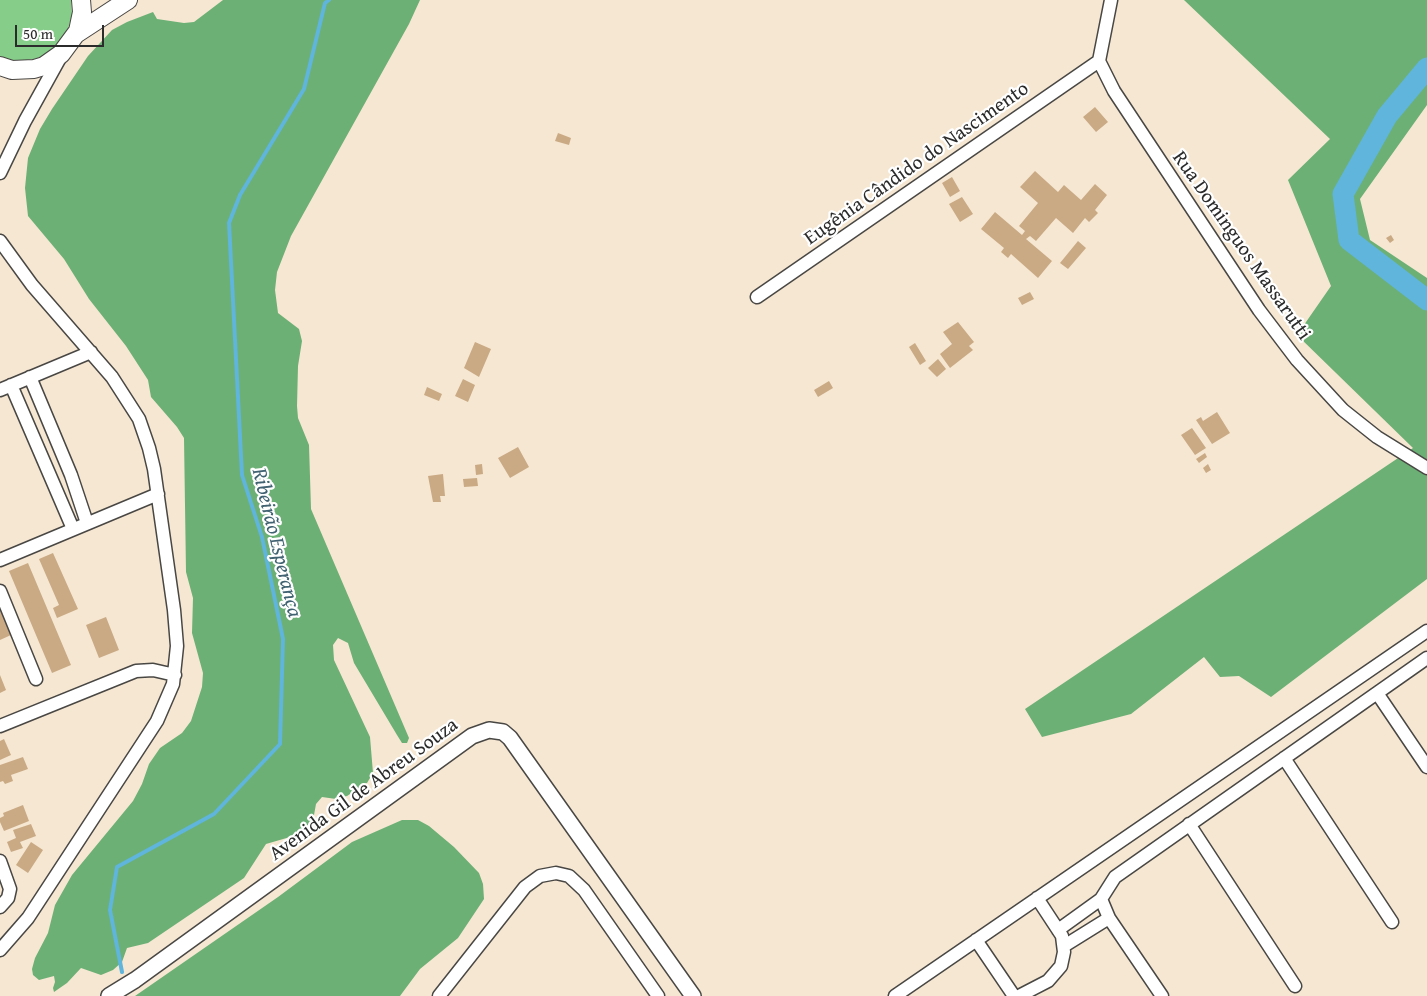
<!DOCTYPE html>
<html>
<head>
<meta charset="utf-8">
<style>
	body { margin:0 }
	#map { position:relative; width:1427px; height:996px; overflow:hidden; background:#f6e7d2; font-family:"Gentium Book Plus",serif }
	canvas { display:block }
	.scale { position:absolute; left:15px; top:25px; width:89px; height:22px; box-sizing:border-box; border:2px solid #2b2b2b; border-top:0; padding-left:6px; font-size:15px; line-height:18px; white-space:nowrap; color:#2b2b2b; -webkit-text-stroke:4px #fff; paint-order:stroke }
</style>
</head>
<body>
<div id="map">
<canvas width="1427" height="996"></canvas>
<div class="scale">50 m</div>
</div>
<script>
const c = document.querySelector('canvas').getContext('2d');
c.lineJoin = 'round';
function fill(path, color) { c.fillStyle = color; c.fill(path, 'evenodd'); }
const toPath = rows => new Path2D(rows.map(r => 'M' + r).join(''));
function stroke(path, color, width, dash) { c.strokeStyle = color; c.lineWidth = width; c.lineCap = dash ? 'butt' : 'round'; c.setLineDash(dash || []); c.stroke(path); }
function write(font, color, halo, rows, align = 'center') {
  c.font = font + ' "Gentium Book Plus",serif'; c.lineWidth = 4.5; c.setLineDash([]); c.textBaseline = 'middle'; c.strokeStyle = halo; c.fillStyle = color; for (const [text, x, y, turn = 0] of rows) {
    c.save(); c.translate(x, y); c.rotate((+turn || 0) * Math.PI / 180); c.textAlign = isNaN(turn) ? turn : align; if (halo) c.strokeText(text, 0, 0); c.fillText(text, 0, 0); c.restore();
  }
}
fill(toPath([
	[0,0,71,0,72,15,67,32,56,47,41,58,13,62,0,59]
]), '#85cd89');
fill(toPath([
	[223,0,420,0,409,24,291,236,277,272,275,290,278,313,299,329,302,341,298,366,297,406,298,418,309,445,311,509,409,738,407,743,402,743,397,735,354,663,348,643,338,638,333,645,334,660,370,737,373,773,367,783,347,796,336,799,322,797,316,804,314,815,308,825,290,837,266,844,244,878,148,943,127,948,122,962,113,970,101,975,81,968,67,983,54,992,53,988,55,982,54,976,39,980,33,975,32,969,35,958,48,933,55,905,72,875,133,801,142,784,149,764,160,748,182,733,191,721,202,687,203,673,192,633,193,598,186,572,184,438,177,427,151,397,148,380,126,346,89,299,64,259,28,216,25,188,28,158,40,129,52,109,88,56,112,30,127,22,153,12,157,19,184,23,194,22],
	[1184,0,1427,0,1427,105,1360,199,1370,240,1427,278,1427,579,1271,697,1239,676,1220,677,1204,657,1131,714,1042,737,1025,709,1413,448,1297,335,1331,286,1288,180,1330,139],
	[402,820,418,820,429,826,454,847,479,873,483,884,484,899,458,938,420,969,400,996,135,996,278,897,352,842]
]), '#6cb075');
stroke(toPath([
	[122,972,110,910,117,867,214,814,280,744,283,639,262,537,242,475,229,223,240,195,304,89,325,3,329,0]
]), '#5fb5db', 4);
stroke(toPath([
	[1427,68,1387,116,1343,194,1349,240,1427,300]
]), '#5fb5db', 21);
fill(toPath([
	[1095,107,1108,122,1096,132,1083,117],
	[558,133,571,138,569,145,555,141],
	[1035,171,1058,192,1064,185,1081,200,1095,184,1107,195,1095,210,1098,213,1089,222,1085,218,1073,233,1056,218,1036,241,1030,236,1026,239,1052,261,1038,278,1011,254,1008,258,1001,252,1004,248,981,229,995,212,1022,235,1025,231,1019,226,1038,203,1020,187],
	[952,177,960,191,950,197,942,183],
	[962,197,973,214,960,222,949,204],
	[1391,235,1394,240,1390,243,1386,238],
	[1078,241,1086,248,1068,269,1060,263],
	[1030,292,1034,299,1022,305,1018,298],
	[958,322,974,342,969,346,973,350,950,368,940,354,952,344,943,332],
	[475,342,491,349,479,377,464,368],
	[915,343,926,361,920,365,909,347],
	[938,359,946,369,937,377,928,368],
	[463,379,475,385,468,402,455,396],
	[829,381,833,388,818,397,814,390],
	[427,387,442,394,439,401,424,395],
	[1217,412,1230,433,1212,444,1196,420,1201,417,1203,421],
	[1192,428,1206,448,1195,455,1181,435],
	[518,447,529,467,510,478,498,458],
	[1205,453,1207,457,1199,463,1196,459],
	[482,464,483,474,476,475,475,465],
	[1208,464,1211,470,1206,473,1203,468],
	[443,474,445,496,440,496,441,502,433,502,428,476],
	[477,478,478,486,464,487,463,479],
	[53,553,78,609,57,618,53,608,59,605,39,559],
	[28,563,71,665,52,673,9,571],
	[0,609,11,635,0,640],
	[106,617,119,650,99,658,86,625],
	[0,675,6,690,0,693],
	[4,739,11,755,0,760,0,741],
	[23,757,28,769,11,775,13,781,5,784,3,781,0,782,0,765],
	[23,805,29,821,4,831,0,822,0,818,4,816,3,813],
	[31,824,36,836,20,842,23,848,11,852,7,842,16,838,13,830],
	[31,842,43,850,28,873,16,865]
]), '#caaa84');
const minor = toPath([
	[1111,0,1099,61,1114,91,1259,310,1297,360,1343,410,1377,437,1427,468],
	[0,173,25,121,61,56],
	[0,241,32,285,112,377,139,419,149,448,154,469,174,610,177,646,173,684,157,721,28,918,0,950],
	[757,297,1099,61],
	[30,377,71,475,87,523],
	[11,385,73,529],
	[0,390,91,352],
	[0,560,158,494],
	[0,591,36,679],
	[1377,693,1427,767],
	[0,726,136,671,153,670,175,675],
	[1284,758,1392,922],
	[1189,824,1295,986],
	[0,861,10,889,8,898,0,907],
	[1058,930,1101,899],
	[976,940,1014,996],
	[1064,946,1109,918],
	[439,996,525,887,540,876,556,873,569,876,584,890,658,996],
	[895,996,1427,631],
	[1019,996,1048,981,1061,966,1064,952,1062,936,1037,898],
	[1162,996,1109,918,1101,899,1115,877,1427,658]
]);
const tertiary = toPath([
	[109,996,135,980,472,736,489,730,503,732,510,738,693,996]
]);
const secondary = toPath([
	[76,34,128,0],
	[0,66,12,70,34,69,44,66,61,54,78,31,82,12,81,0]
]);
stroke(minor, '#494744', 15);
stroke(tertiary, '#494744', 18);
stroke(secondary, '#494744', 20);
stroke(minor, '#fff', 12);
stroke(tertiary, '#fff', 15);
stroke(secondary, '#fff', 18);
write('20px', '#2b2b2b', '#fff', [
	["Eugênia Cândido do Nascimento",917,164,-35],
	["Rua Dominguos Massarutti",1241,246,55],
	["Avenida Gil de Abreu Souza",364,790,-36]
]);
write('italic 21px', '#406271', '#fff', [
	["Ribeirão Esperança",276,543,76]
]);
</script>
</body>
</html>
